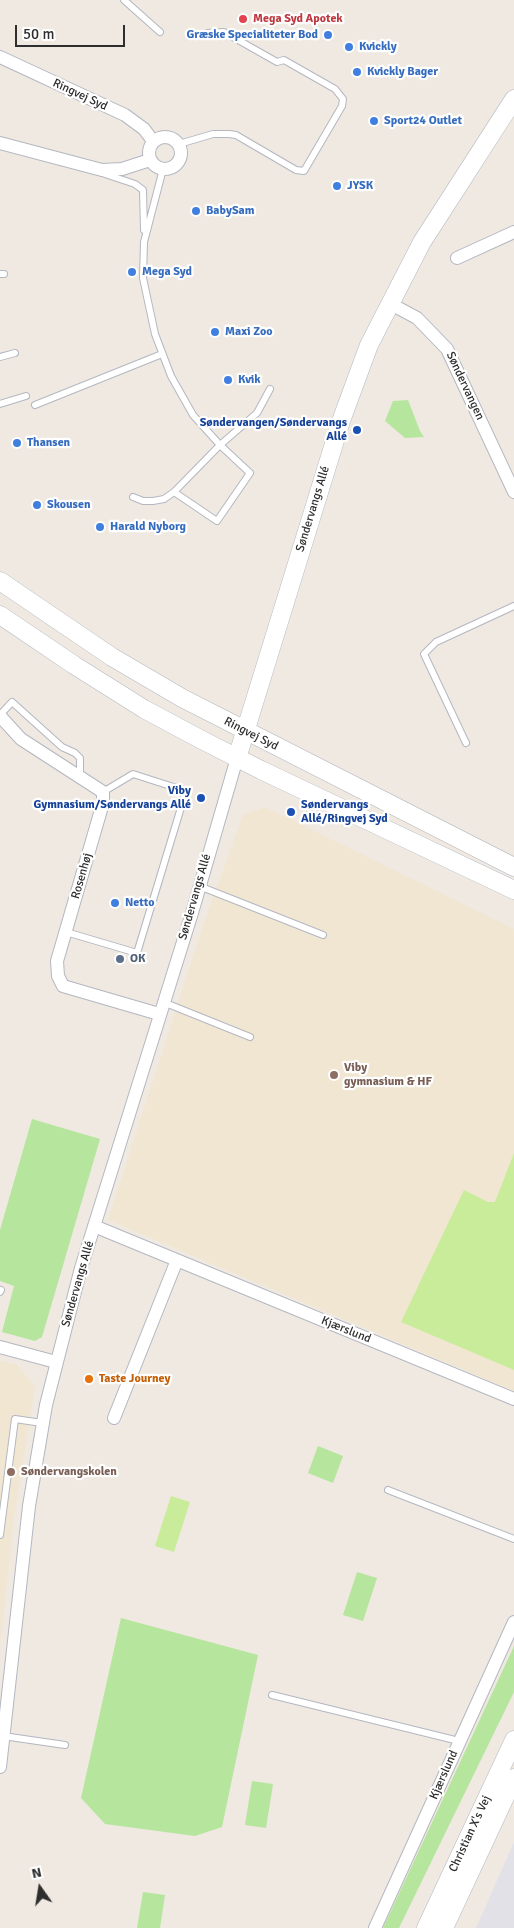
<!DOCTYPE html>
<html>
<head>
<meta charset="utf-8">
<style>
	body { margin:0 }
	#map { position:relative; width:514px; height:1928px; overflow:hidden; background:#efe9e1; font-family:Signika,sans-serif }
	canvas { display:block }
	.north { position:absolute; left:15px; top:1863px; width:50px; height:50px; -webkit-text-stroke:4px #fff; paint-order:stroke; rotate:347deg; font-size:14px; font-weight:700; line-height:20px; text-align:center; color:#2e2e2e }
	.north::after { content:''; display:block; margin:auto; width:18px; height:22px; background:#2e2e2e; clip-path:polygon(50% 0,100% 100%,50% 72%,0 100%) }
	.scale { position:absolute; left:15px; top:25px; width:110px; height:22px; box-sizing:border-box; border:2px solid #2e2e2e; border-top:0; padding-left:6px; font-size:15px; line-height:18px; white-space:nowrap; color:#2e2e2e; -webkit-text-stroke:4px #fff; paint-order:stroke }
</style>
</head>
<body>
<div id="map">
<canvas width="514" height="1928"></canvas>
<div class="north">N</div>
<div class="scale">50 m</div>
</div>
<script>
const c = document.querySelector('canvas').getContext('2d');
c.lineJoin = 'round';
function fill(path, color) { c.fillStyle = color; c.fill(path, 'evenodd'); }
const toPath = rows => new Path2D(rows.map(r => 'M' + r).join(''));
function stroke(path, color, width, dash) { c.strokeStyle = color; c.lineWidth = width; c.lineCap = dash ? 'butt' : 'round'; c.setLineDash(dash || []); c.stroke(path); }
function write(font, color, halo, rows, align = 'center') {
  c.font = font + ' Signika,sans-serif'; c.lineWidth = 4.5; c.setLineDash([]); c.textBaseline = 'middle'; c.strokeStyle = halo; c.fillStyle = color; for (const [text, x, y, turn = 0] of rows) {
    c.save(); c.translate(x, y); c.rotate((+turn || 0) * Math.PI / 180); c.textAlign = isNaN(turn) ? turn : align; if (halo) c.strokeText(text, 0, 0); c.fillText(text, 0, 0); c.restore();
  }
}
fill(toPath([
	[514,1842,514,1928,476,1928]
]), '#e3e1e8');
fill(toPath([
	[265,807,514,929,514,1391,108,1220,204,923,243,815],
	[0,1361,17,1365,35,1387,14,1517,0,1646]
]), '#f0e6d1');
fill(toPath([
	[408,400,420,431,424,437,405,438,385,421,393,401],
	[32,1119,100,1139,42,1337,35,1341,2,1332,14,1286,0,1281,0,1230],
	[318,1446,343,1456,333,1483,308,1473],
	[357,1572,377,1578,363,1621,343,1615],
	[121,1618,258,1655,222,1827,195,1836,105,1824,81,1798],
	[514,1646,514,1692,399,1928,383,1928],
	[252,1781,273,1784,266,1828,245,1825],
	[143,1892,165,1895,160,1928,137,1928]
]), '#b6e59e');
fill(toPath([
	[514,1153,514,1370,401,1322,464,1190,488,1202,495,1202],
	[171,1496,190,1502,174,1552,155,1546]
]), '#c9ec9a');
const lane = toPath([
	[124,0,160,32],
	[179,144,213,134,229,134,236,135,296,170,304,171,342,106,343,99,335,89,284,60,277,62,224,32,208,33],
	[163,169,144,242,143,278,155,334,171,376,193,415,220,445,250,473,217,521,174,492],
	[102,173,135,184,143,190,144,230],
	[0,274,4,274],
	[0,357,15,353],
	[0,404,26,396],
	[35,405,162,354],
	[133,497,143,501,153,501,164,499,174,492,220,445,257,413,270,389],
	[0,715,12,702,62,747,75,753,80,758,80,776],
	[466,743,424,654,436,642,514,606],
	[199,886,323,935],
	[66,932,137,953,186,791,133,774,103,792],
	[163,1002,250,1037],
	[0,1292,1,1290],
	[388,1490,514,1539],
	[0,1535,15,1419,42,1423],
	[272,1695,459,1741],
	[3,1736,65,1745]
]);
const street = toPath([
	[0,57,125,115,144,129,153,141],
	'149 153a16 16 0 1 1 32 0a16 16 0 1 1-32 0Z',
	[0,143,102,170,122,169,150,160],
	[457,258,514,232],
	[389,303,417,318,447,349,514,492],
	[0,716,21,739,103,792,103,803,57,961,58,976,63,986,159,1014],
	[94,1226,514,1399],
	[0,1347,56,1362],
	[114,1418,177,1260],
	[0,1767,29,1506,46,1405,81,1268,192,913,237,758],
	[375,1928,514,1622]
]);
const secondary = toPath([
	[0,581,112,657,182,698,514,867],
	[0,615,74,665,144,709,200,739,261,770,514,890],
	[237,758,341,421,369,345,422,242,514,99],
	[426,1928,514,1740],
	[444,1928,514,1778]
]);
stroke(lane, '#b4b7c1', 8);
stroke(street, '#b4b7c1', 14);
stroke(secondary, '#b4b7c1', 19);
stroke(lane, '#fff', 6);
stroke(street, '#fff', 12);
stroke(secondary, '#fff', 18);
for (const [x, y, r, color] of [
	[243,19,5,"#e0444e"],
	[328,35,5,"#3f7fe0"],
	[349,47,5,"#3f7fe0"],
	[357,72,5,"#3f7fe0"],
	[374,121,5,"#3f7fe0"],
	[337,186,5,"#3f7fe0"],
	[196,211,5,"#3f7fe0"],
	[132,272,5,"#3f7fe0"],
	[215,332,5,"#3f7fe0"],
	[228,380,5,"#3f7fe0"],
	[357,430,5,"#1a4fb4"],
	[17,443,5,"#3f7fe0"],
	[37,505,5,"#3f7fe0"],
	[100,527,5,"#3f7fe0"],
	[201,798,5,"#1a4fb4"],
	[291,812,5,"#1a4fb4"],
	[115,903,5,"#3f7fe0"],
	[120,959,5,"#5c6f8a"],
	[334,1075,5,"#8d6e63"],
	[89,1379,5,"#e8710a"],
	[11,1472,5,"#8d6e63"]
]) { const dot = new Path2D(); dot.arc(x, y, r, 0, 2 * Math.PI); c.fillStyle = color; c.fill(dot); stroke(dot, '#fff', 2); }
write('bold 12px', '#be3a42', '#fff', [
	["Mega Syd Apotek",253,19]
], 'left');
write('bold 12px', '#366cbe', '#fff', [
	["Græske Specialiteter Bod",318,35,"right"],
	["Kvickly",359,47],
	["Kvickly Bager",367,72],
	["Sport24 Outlet",384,121],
	["JYSK",347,186],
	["BabySam",206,211],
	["Mega Syd",142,272],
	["Maxi Zoo",225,332],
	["Kvik",238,380],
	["Thansen",27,443],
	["Skousen",47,505],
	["Harald Nyborg",110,527],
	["Netto",125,903]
], 'left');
write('12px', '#2e2e2e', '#fff', [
	["Ringvej Syd",80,95,25],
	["Søndervangen",465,386,65],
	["Søndervangs Allé",313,509,-73],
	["Ringvej Syd",251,734,27],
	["Rosenhøj",82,876,-74],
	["Søndervangs Allé",195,897,-74],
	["Søndervangs Allé",78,1284,-74],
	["Kjærslund",346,1330,22],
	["Kjærslund",444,1775,-66],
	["Christian X's Vej",470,1834,-65]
]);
write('bold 12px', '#164399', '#fff', [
	["Søndervangen/Søndervangs",347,423],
	["Allé",347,437],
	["Viby",191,791],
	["Gymnasium/Søndervangs Allé",191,805],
	["Søndervangs",301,805,"left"],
	["Allé/Ringvej Syd",301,819,"left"]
], 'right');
write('bold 12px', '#4e5e75', '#fff', [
	["OK",130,959]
], 'left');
write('bold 12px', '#785e54', '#fff', [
	["Viby",344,1068],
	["gymnasium & HF",344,1082],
	["Søndervangskolen",21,1472]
], 'left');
write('bold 12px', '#c56008', '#fff', [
	["Taste Journey",99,1379]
], 'left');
</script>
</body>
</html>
